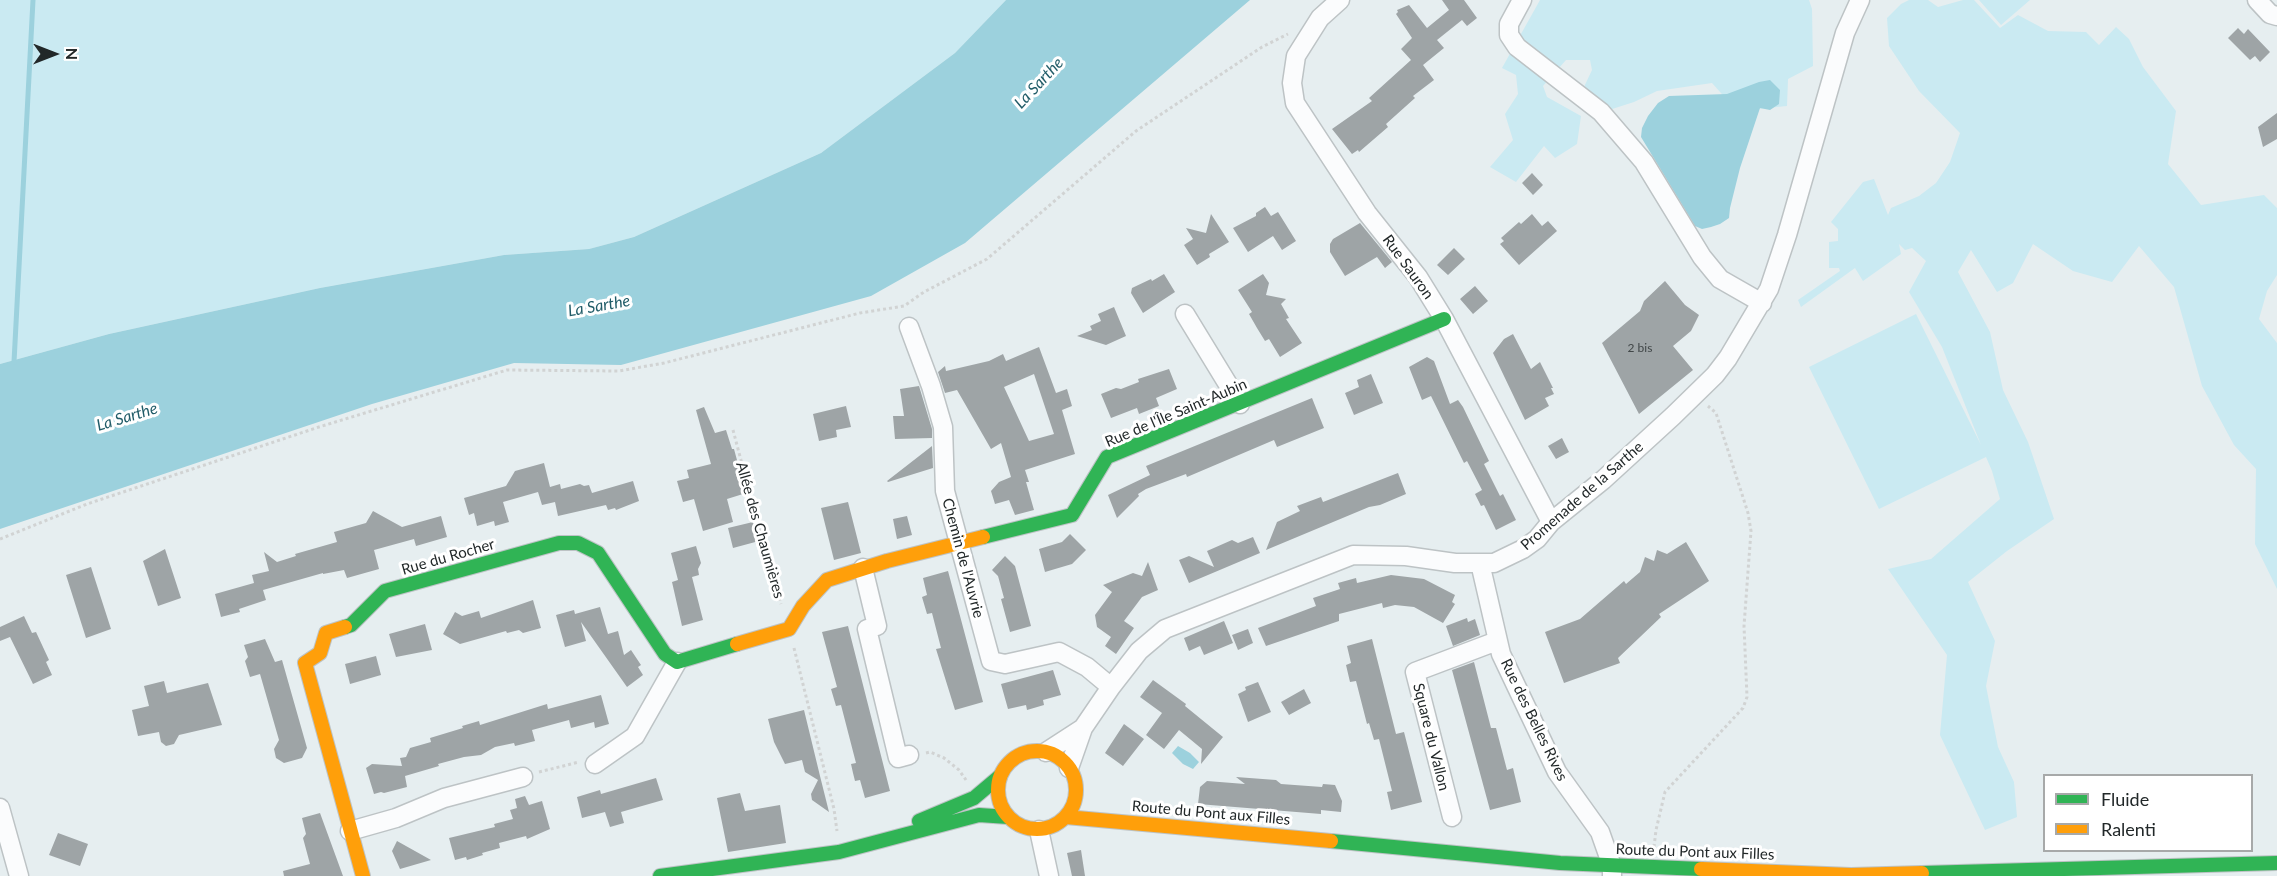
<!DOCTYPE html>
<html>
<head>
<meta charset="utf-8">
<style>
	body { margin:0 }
	#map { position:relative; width:2277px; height:876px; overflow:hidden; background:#e6eef0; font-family:Lato,sans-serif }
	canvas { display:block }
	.legend { position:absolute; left:2043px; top:774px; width:210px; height:78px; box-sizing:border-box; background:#fff; border:2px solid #a7a9a9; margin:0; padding:8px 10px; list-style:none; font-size:18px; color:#222829 }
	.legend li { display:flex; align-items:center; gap:12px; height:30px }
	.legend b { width:30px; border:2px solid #a7a9a9 }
	.north { position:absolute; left:24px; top:24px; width:60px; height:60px; -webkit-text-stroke:4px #fff; paint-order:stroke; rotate:90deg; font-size:16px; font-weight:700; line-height:24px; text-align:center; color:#222829 }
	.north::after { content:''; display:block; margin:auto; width:21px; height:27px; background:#222829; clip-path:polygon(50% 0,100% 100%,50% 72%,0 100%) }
</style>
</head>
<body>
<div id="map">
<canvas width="2277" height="876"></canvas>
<ul class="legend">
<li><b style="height:8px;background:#30b455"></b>Fluide</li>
<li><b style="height:8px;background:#ff9f0a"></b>Ralenti</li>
</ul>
<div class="north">N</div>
</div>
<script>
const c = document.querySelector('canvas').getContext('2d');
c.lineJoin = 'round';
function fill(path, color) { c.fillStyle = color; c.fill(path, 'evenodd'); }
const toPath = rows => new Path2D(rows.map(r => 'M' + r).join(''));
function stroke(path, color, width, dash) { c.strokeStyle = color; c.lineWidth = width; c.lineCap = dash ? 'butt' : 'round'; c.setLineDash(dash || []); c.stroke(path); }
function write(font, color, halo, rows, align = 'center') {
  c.font = font + ' Lato,sans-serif'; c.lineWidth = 6; c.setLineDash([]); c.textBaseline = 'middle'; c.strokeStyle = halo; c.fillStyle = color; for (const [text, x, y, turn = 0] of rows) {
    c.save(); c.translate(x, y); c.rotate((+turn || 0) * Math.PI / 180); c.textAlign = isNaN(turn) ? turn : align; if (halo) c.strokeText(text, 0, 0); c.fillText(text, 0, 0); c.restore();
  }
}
fill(toPath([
	[0,0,1006,0,955,53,821,153,634,237,589,249,504,255,320,288,109,334,0,364],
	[1540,0,1809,0,1812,9,1813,66,1788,79,1787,106,1737,111,1712,83,1657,91,1634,102,1609,110,1583,89,1592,70,1590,60,1566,60,1543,86,1547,97,1581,116,1577,144,1555,158,1544,146,1516,182,1490,167,1513,140,1505,114,1518,94,1516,75,1502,68],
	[1909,0,1928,0,1938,7,1963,0,1974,0,2000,28,2018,15,2048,31,2086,32,2099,45,2116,27,2129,39,2143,67,2176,111,2168,164,2201,205,2264,195,2277,208,2277,275,2267,291,2259,319,2277,343,2277,589,2255,544,2256,469,2234,445,2202,386,2174,287,2139,246,2112,282,2073,271,2033,244,2013,283,1997,292,1971,250,1958,272,1990,332,2003,390,2028,442,2054,519,2007,551,1968,582,1995,641,1986,686,1998,747,2014,782,2017,817,1985,830,1940,735,1947,655,1888,569,1931,559,2000,499,1992,471,1986,457,1879,509,1809,367,1916,314,1981,445,1942,347,1909,292,1926,261,1912,248,1905,250,1899,244,1901,254,1863,281,1855,268,1801,307,1798,300,1840,271,1839,268,1829,268,1829,242,1838,241,1838,229,1831,222,1863,182,1874,179,1888,215,1891,208,1919,196,1936,183,1950,162,1960,133,1919,91,1889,46,1887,18,1901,4],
	[1979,0,2030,0,2001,25]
]), '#caeaf2');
fill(toPath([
	[1006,0,1250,0,965,243,871,296,621,365,514,363,372,404,0,529,0,364,109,334,320,288,504,255,589,249,634,237,821,153,955,53],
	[1770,80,1780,90,1779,104,1770,110,1760,108,1740,168,1730,208,1729,218,1720,224,1711,227,1702,229,1695,226,1641,137,1642,128,1648,116,1658,103,1669,96,1727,94,1759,82],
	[1178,746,1190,753,1199,762,1193,769,1183,764,1172,753]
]), '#9cd1dd');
stroke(toPath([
	[14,362,33,0]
]), '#9cd1dd', 5);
fill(toPath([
	[1442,0,1464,0,1477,18,1467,26,1462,20,1437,40,1444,48,1423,65,1434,80,1413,96,1415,98,1386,124,1388,127,1359,152,1358,150,1352,154,1332,129,1372,101,1369,98,1411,60,1401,49,1412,38,1396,14,1398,12,1397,10,1409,5,1427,28,1449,10],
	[2238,28,2244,34,2248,29,2270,52,2260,62,2255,56,2250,60,2228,38],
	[2277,113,2277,139,2263,147,2258,127],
	[1532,173,1543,185,1533,195,1522,183],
	[1265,207,1271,216,1278,212,1296,241,1282,250,1273,236,1248,252,1233,228,1256,216,1256,213],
	[1211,214,1229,242,1209,254,1210,257,1197,265,1184,245,1193,239,1186,228,1206,233],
	[1532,214,1542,226,1548,221,1557,231,1519,265,1500,244,1504,241,1501,238,1519,222,1521,224],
	[1360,223,1392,262,1385,268,1377,257,1345,276,1330,252,1330,244,1333,239],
	[1454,248,1465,259,1448,275,1437,265],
	[1164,274,1175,292,1143,313,1131,293,1132,288,1151,279,1152,281],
	[1263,274,1269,283,1266,295,1286,299,1281,304,1289,318,1286,319,1302,343,1280,357,1269,339,1265,341,1257,328,1249,314,1252,312,1238,290],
	[1665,281,1685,305,1699,315,1691,331,1673,346,1693,370,1639,414,1602,343,1640,311,1644,301],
	[1475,286,1488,301,1473,314,1460,299],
	[1114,307,1126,336,1106,345,1077,336,1092,330,1090,326,1101,321,1098,314],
	[1513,334,1531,369,1540,362,1553,388,1551,388,1554,394,1545,398,1549,406,1525,420,1493,353,1504,339],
	[1039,347,1056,393,1067,389,1072,406,1062,410,1075,454,1025,470,1029,482,1026,482,1034,510,1015,515,1009,500,995,504,991,491,999,482,1011,477,1001,443,991,449,957,390,945,393,938,372,945,366,946,371,989,361,1003,354,1006,361],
	[1034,374,1054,434,1029,441,1004,387],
	[1427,357,1434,361,1450,404,1458,400,1463,407,1489,461,1484,464,1500,496,1503,494,1516,520,1496,530,1484,505,1481,506,1475,494,1482,490,1467,461,1464,463,1431,396,1422,400,1409,367],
	[1169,369,1177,389,1156,398,1159,406,1139,414,1137,408,1111,418,1101,394,1116,388,1121,389,1139,382,1138,379],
	[1371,374,1383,403,1354,415,1345,393,1359,387,1357,380],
	[919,386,932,429,932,438,895,439,893,416,904,416,900,389],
	[1312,398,1324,428,1277,447,1274,440,1187,477,1186,474,1146,489,1138,494,1139,496,1117,518,1108,495,1150,475,1146,466],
	[846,406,851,427,836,430,837,437,819,441,813,414],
	[704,407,715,433,726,430,732,449,734,449,745,490,742,490,743,494,727,499,733,522,703,531,694,499,683,502,677,481,689,478,687,470,711,464,696,410],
	[1562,438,1569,452,1556,459,1548,446],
	[932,446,933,468,888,482,887,481],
	[544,463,550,487,560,484,561,489,580,484,584,486,589,485,592,493,633,481,639,501,616,510,615,508,608,510,606,505,558,516,555,502,542,505,538,492,503,502,509,522,495,526,494,521,477,526,474,513,469,515,464,498,506,486,515,471],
	[1398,473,1406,494,1380,505,1369,507,1266,550,1277,522,1300,511,1297,506,1321,497,1323,502],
	[848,502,861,553,834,560,821,508],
	[373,511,402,527,441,516,447,537,416,546,414,539,374,550,379,569,347,578,344,570,323,574,323,573,263,590,266,600,239,609,240,612,221,617,215,594,254,583,252,575,269,571,264,552,277,562,296,556,295,554,337,542,334,532,366,523],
	[907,516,912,535,897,539,893,519],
	[753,522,759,541,733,548,728,528],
	[1070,534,1086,550,1072,564,1045,572,1039,549,1062,542],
	[1253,537,1260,553,1189,583,1179,560,1189,556,1214,567,1207,551,1232,540,1238,543],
	[1686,542,1709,581,1659,614,1661,617,1618,658,1620,663,1564,683,1545,632,1580,619,1624,581,1626,584,1640,572,1645,557,1654,561,1657,550,1667,554],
	[696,546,701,563,698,569,699,575,692,577,703,620,682,626,672,582,678,580,671,553],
	[165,549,181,598,158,606,143,561],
	[1005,556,1015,566,1031,626,1010,632,1001,599,1004,598,998,576,992,570],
	[1148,562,1158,590,1142,597,1124,621,1134,628,1116,654,1105,646,1111,637,1097,627,1095,615,1112,592,1103,585,1133,573,1142,576],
	[91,567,111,629,86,638,66,575],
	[948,571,983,702,955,710,936,649,941,648,932,613,927,614,922,597,927,595,923,578],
	[1391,575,1424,579,1455,595,1452,602,1455,604,1443,623,1414,607,1395,605,1383,608,1382,603,1339,614,1339,621,1266,646,1258,628,1316,606,1313,598,1340,589,1338,583,1356,578,1357,583],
	[533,600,541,628,523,633,519,630,507,633,506,631,460,644,443,634,455,612,462,616,479,611,481,618],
	[600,607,608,634,618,631,624,655,631,650,641,665,638,667,643,675,627,687,581,622,586,641,565,647,556,615,574,610,575,614],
	[24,616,32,633,36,632,49,660,46,662,52,675,33,684,10,637,0,641,0,627],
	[1467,618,1468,622,1475,619,1480,635,1453,646,1446,626],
	[1224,621,1233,643,1204,655,1200,646,1189,651,1184,638],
	[425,624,432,650,396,657,389,634],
	[848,626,890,791,865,798,860,780,855,781,853,773,851,764,856,763,841,705,836,706,831,689,837,687,822,632],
	[1248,629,1253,643,1238,650,1232,635],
	[265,639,275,662,282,660,307,748,302,758,284,763,276,758,274,749,279,740,260,674,250,677,245,661,248,657,244,645],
	[1372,639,1396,734,1404,732,1422,802,1391,810,1387,792,1392,791,1379,739,1374,740,1369,723,1367,724,1356,681,1350,682,1346,665,1351,663,1347,646],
	[376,656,381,675,350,684,345,664],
	[1474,662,1491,728,1496,728,1507,770,1513,768,1521,802,1490,810,1452,670],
	[1053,670,1061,695,1043,700,1044,705,1027,710,1026,705,1008,709,1001,684],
	[1153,680,1186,704,1185,706,1223,737,1201,764,1202,749,1179,730,1164,749,1146,735,1162,713,1140,697],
	[164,681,167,693,208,683,222,725,179,735,174,744,166,746,161,742,159,732,138,736,132,710,149,706,144,686],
	[1258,682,1271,712,1248,722,1238,694,1246,690,1245,687],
	[1304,689,1311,703,1289,715,1281,702],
	[601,695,609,724,595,728,594,722,571,728,569,720,532,730,535,741,515,746,514,743,495,747,481,755,464,757,438,764,439,766,405,776,407,787,384,793,381,792,374,794,366,768,372,764,402,766,400,758,406,757,410,748,431,742,430,738,463,728,462,726,479,721,480,725,547,704,548,709],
	[804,710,820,776,829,812,812,800,811,794,818,780,805,772,802,760,785,764,774,742,768,719],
	[1124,724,1144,739,1123,766,1105,753],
	[1236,777,1276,780,1281,784,1322,787,1323,784,1335,785,1342,801,1341,812,1321,810,1321,814,1198,804,1200,787,1207,781,1245,784],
	[656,778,663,800,621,812,624,823,610,827,605,812,582,818,577,797,600,790,601,794],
	[740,793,745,811,780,805,786,843,728,852,717,798],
	[525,796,529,805,542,801,550,829,527,839,526,836,499,843,500,848,482,853,483,855,467,860,466,857,455,860,449,838,495,827,494,824,513,819,510,810,517,808,515,799],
	[320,813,343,876,284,876,283,871,310,864,303,838,306,834,302,818],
	[58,833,88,844,80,866,49,855],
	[397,841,431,860,400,869,392,851],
	[1081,850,1085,876,1072,876,1067,853]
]), '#9ea4a6');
const street = toPath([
	[1340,0,1320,18,1296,56,1292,83,1295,103,1367,213,1418,277,1444,319,1551,522],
	[1522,0,1509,24,1509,35,1517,47,1601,112,1644,162,1702,257,1720,279,1762,303],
	[2257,0,2270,14,2277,16],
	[1185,314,1240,404],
	[909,327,931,386,943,427,945,491,991,661,1005,664,1059,652,1087,667,1111,687],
	[1480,563,1501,654,1557,772,1600,832,1612,866,1612,875],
	[863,568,877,626,867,629,898,758,909,755],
	[1046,752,1083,728],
	[595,764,635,736,677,662],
	[1069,768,1083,728,1111,687,1139,651,1165,629,1353,555,1406,556,1455,563,1494,563,1523,549,1537,539,1551,522,1603,480,1673,416,1715,375,1728,358,1769,289,1787,235,1845,33,1860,0],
	[0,808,19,876],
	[1452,817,1415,672,1497,641],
	[1039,830,1049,876],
	[350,831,396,818,444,798,523,777]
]);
const fast = toPath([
	[983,537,1072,515,1107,457,1444,319],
	[345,627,351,625,385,591,559,543,578,543,598,553,665,654,677,662,737,644],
	[919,821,974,798,1000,776],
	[1331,841,1560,863,1701,869],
	[1922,873,2277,863],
	[660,876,839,852,979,815,1008,817]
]);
const slow = toPath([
	[345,627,326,633,320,653,305,663,363,876],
	[737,644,789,629,803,606,827,580,887,561,983,537],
	'998 790a39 39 0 1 1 78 0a39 39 0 1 1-78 0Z',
	[1066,817,1331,841],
	[1701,869,1851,875,1922,873]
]);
stroke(street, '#bdc3c5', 21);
stroke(fast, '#bdc3c5', 16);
stroke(slow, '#bdc3c5', 16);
stroke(toPath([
	[733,430,765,551,781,604],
	[0,539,87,504,322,426,507,370,619,371,664,363,860,313,904,306,924,292,987,259,1136,131,1262,47,1288,34],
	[794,648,834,809,837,831],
	[926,753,930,752,944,758,959,770,966,780],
	[539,772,579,762],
	[1654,847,1656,830,1665,792,1743,708,1747,697,1744,626,1751,531,1748,513,1716,413,1708,406]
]), '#d1d3d3', 3, [3, 3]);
stroke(street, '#fbfcfd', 18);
stroke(fast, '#30b455', 14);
stroke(slow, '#ff9f0a', 14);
write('12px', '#414748', null, [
	["2 bis",1640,348]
]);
write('15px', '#222829', '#fff', [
	["Rue Sauron",1408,267,54],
	["Rue de l'Île Saint-Aubin",1176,413,-23],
	["Promenade de la Sarthe",1582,496,-41],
	["Allée des Chaumières",760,530,74],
	["Rue du Rocher",448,557,-16],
	["Chemin de l'Auvrie",963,558,75],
	["Rue des Belles Rives",1534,720,64],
	["Square du Vallon",1431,737,76],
	["Route du Pont aux Filles",1211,813,5],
	["Route du Pont aux Filles",1695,852,2]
]);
write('italic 16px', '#215c68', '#fff', [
	["La Sarthe",1039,83,-47],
	["La Sarthe",599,306,-10],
	["La Sarthe",127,417,-17]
]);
</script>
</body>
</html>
